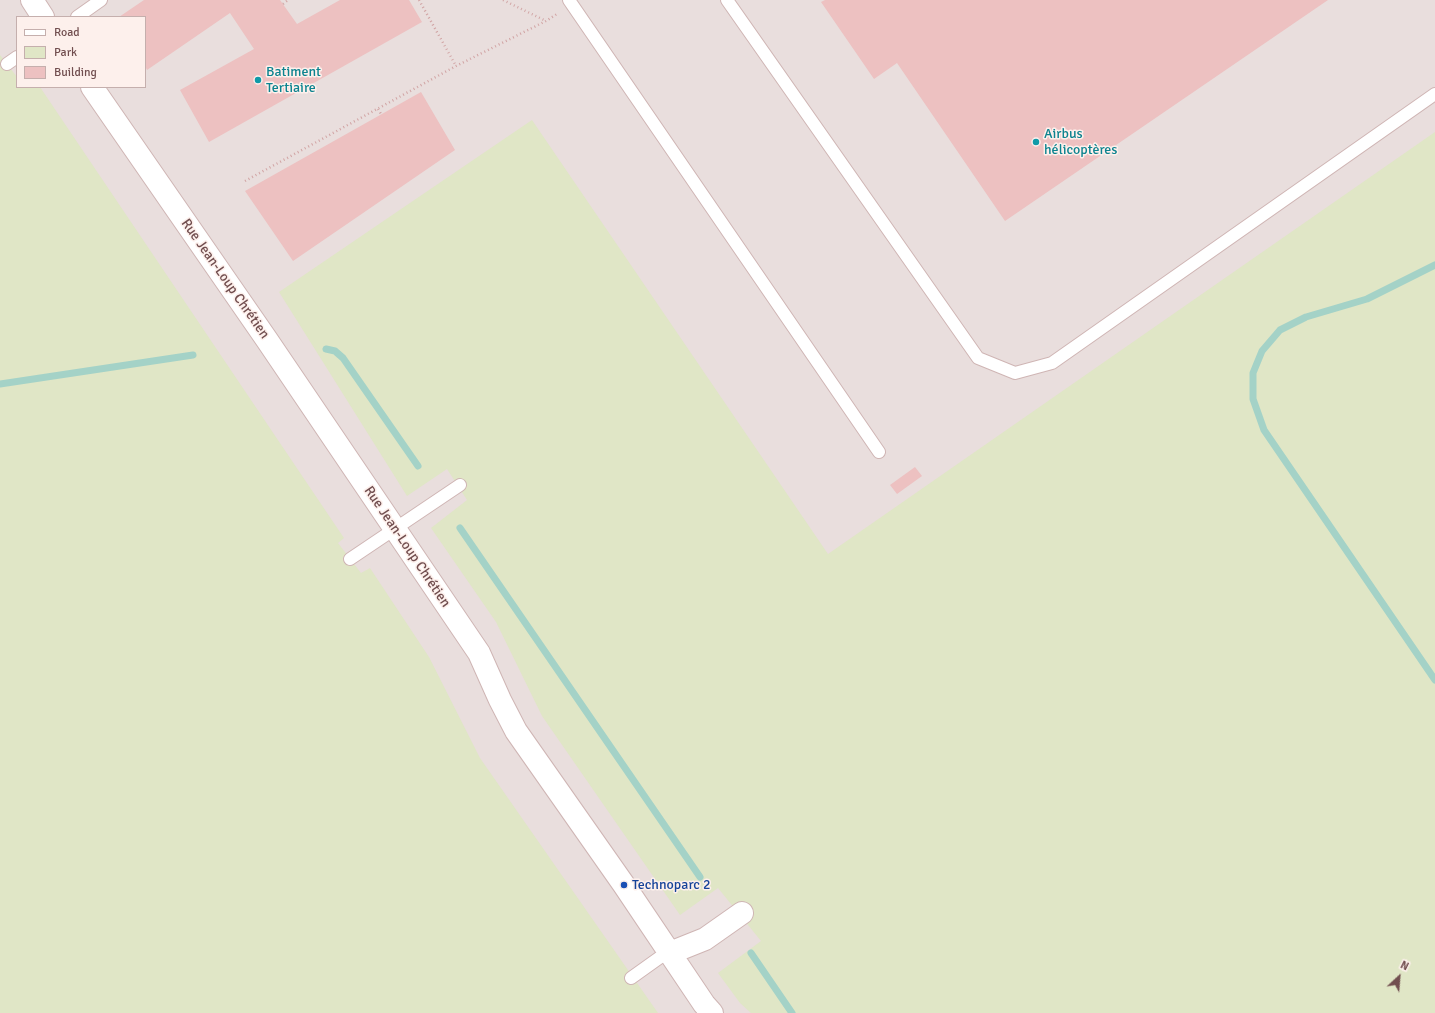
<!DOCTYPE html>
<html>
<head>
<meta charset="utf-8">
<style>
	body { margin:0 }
	#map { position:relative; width:1435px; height:1013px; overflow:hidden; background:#faebe6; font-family:Signika,sans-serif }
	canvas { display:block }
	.legend { position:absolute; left:16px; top:16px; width:130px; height:72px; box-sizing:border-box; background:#fdf0ec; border:1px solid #c5afad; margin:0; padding:5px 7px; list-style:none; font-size:12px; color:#714e4f }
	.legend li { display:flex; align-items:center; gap:8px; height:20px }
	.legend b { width:20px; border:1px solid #c5afad }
	.north { position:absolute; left:1379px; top:957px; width:40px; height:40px; -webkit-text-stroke:3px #fdf0ec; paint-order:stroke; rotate:26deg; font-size:11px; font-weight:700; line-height:16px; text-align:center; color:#714e4f }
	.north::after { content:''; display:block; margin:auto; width:14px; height:18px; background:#714e4f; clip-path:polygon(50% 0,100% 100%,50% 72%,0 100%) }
</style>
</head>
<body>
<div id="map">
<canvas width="1435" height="1013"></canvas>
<ul class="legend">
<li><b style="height:5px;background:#fff"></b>Road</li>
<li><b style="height:11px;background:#e0e6c6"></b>Park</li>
<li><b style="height:11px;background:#edc1c1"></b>Building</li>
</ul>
<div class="north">N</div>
</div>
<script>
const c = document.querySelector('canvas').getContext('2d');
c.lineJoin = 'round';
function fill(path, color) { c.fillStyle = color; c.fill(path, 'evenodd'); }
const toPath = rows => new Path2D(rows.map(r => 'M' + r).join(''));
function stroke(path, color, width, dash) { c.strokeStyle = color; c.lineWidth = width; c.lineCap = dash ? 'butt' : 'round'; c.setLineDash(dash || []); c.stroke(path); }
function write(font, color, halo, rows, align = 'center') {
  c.font = font + ' Signika,sans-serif'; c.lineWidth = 3; c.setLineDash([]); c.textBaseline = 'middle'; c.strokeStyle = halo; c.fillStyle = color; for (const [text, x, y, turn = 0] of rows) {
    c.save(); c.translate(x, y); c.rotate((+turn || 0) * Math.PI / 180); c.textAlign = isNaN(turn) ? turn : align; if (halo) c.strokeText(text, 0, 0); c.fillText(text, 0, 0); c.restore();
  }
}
fill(toPath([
	[0,0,1435,0,1435,1013,0,1013],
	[17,17,145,17,145,87,17,87]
]), '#e9dedd');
fill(toPath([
	[0,55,17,77,17,87,40,87,344,538,338,543,361,573,370,568,429,657,480,758,658,1013,0,1013],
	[532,120,828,554,1435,132,1435,1013,751,1013,740,1003,718,973,761,941,718,888,680,915,542,716,496,622,431,528,467,500,447,469,407,496,279,292]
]), '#e0e6c6');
stroke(toPath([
	[1435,265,1367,299,1306,317,1280,330,1262,351,1253,373,1253,399,1264,430,1435,680],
	[326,349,335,351,343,358,418,466],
	[0,384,193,355],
	[460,528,700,877],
	[751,953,792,1013]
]), '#a4d2c7', 7);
fill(toPath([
	[144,0,280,0,297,24,340,0,409,0,422,22,209,142,180,90,254,49,230,13,147,70,145,66,145,17,119,17],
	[825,0,1328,0,1005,221,897,63,874,79,821,2],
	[421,92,455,150,293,261,245,191],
	[915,467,922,476,897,494,890,485]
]), '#edc1c1');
const lane = toPath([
	[569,0,879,452],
	[727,0,978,358,1015,373,1052,363,1435,94],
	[77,17,101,0],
	[7,64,17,57],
	[350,559,460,485],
	[631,978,659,958,670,953]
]);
const street = toPath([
	[32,0,43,17],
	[92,87,267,340,479,653,500,700,516,731,624,885,704,1004,712,1013],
	[670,953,705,939,742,913]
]);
stroke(lane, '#cfb5b4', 14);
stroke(street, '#cfb5b4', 24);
stroke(toPath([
	[419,0,456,66],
	[503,0,546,21],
	[283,4,288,0],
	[378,109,381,114],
	[245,181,456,66,546,21,557,14]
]), '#d1a4a4', 2.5, [1, 3]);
stroke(lane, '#fff', 12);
stroke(street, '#fff', 22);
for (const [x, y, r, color] of [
	[258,80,4,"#0f9aa8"],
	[1036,142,4,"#0f9aa8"],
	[624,885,4,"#1a4fb4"]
]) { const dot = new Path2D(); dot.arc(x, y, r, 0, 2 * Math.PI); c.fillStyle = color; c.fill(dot); stroke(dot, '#fdf0ec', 1.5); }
write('14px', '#0d838f', '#fdf0ec', [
	["Batiment",266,72],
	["Tertiaire",266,88],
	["Airbus",1044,134],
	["hélicoptères",1044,150]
], 'left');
write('14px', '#714e4f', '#fdf0ec', [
	["Rue Jean-Loup Chrétien",225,279,55],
	["Rue Jean-Loup Chrétien",407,547,56]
]);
write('14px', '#164399', '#fdf0ec', [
	["Technoparc 2",632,885]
], 'left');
</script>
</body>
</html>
